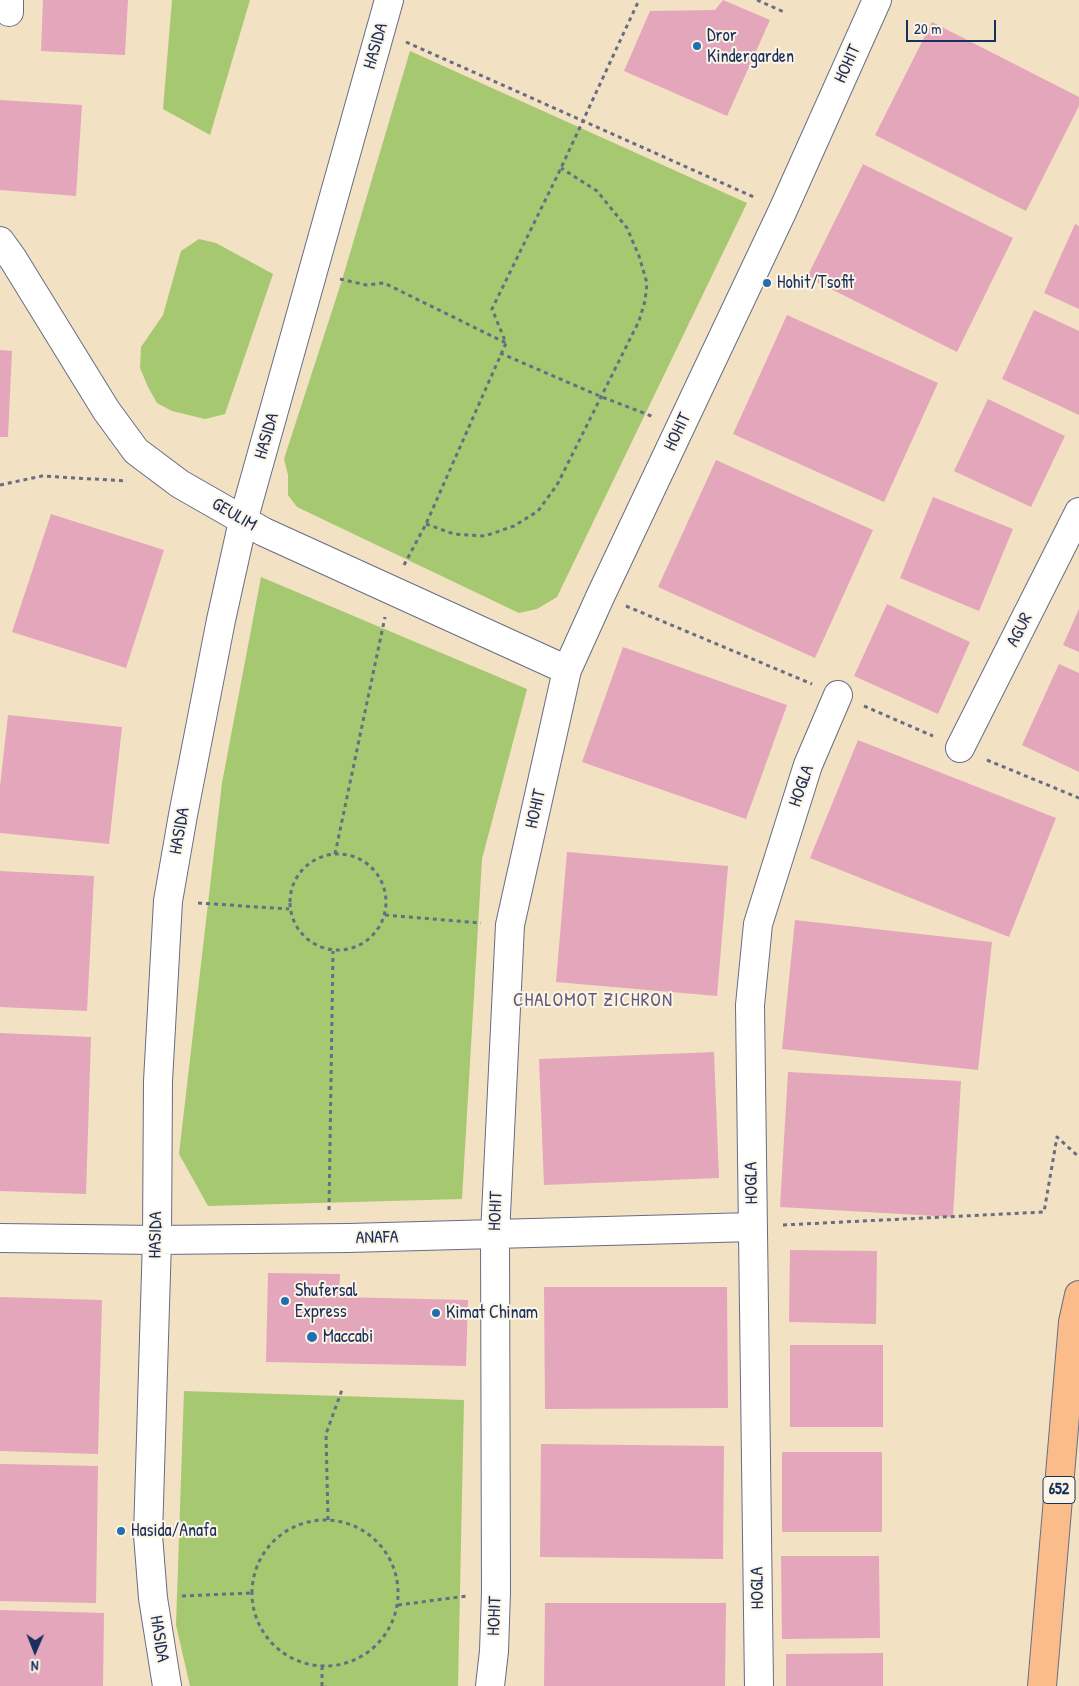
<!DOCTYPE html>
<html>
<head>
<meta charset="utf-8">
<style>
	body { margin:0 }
	#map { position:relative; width:1079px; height:1686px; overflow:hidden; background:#f3e1c4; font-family:"Patrick Hand",sans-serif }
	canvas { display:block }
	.north { position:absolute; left:10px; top:1626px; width:50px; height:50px; -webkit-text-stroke:4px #fcf5e5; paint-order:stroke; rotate:181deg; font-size:14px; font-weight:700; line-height:20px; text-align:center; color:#1b2f5e }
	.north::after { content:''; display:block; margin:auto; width:18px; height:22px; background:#1b2f5e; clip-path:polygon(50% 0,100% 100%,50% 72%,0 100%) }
	.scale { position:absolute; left:906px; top:20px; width:90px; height:22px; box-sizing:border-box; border:2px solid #1b2f5e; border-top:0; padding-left:6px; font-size:15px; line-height:18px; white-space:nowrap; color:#1b2f5e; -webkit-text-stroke:4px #fcf5e5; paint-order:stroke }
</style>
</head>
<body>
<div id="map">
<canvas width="1079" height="1686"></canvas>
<div class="north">N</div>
<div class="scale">20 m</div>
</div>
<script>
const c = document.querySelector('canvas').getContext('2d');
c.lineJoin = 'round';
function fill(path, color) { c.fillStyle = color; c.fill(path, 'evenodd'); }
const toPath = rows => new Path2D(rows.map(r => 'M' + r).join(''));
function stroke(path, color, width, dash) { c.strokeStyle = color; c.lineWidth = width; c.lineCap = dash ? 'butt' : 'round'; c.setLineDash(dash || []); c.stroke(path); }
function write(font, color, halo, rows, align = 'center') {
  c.font = font + ' "Patrick Hand",sans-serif'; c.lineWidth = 4; c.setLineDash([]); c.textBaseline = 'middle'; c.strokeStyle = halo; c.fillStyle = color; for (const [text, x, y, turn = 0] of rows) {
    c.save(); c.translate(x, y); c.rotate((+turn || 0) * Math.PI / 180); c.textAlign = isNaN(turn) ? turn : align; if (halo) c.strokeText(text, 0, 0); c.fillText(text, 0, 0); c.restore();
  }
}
fill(toPath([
	[172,0,250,0,210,135,163,109],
	[410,51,747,203,557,597,537,609,519,613,297,507,288,495,288,475,284,459,342,280],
	[199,239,216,243,273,274,225,414,205,419,172,411,157,403,148,387,140,368,141,347,163,315,181,251],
	[261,577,527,689,482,859,462,1199,208,1206,179,1154,222,783],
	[184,1391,464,1400,458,1686,190,1686,176,1625]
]), '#a6c871');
fill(toPath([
	[43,0,128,0,125,55,41,51],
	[723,0,770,20,727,116,624,71,650,11,715,10],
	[932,22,1079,97,1079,106,1026,211,875,135],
	[0,100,82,105,76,196,0,190],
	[863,164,1013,238,957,352,807,277],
	[1075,224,1079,226,1079,309,1044,293],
	[1034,310,1079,331,1079,415,1002,379],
	[787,315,938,383,884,502,733,434],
	[0,350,12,351,8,437,0,437],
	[988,399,1065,436,1031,507,954,471],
	[716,460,873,530,815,658,658,587],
	[933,497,1013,529,979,611,900,578],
	[51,514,164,550,126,668,12,632],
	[887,604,970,642,938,714,854,676],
	[1079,609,1079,652,1063,645],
	[623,647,787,705,746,819,582,762],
	[1059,664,1079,673,1079,772,1022,745],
	[8,715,122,727,109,844,0,833,0,786],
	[858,740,1056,818,1009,937,810,858],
	[567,852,728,866,717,996,556,982],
	[0,871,94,876,87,1011,0,1007],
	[795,920,992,942,978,1070,782,1049],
	[0,1033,91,1037,86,1194,0,1191],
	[714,1052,719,1178,544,1185,539,1059],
	[788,1072,961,1081,953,1217,780,1207],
	[790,1250,877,1251,876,1324,789,1322],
	[268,1273,340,1274,339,1297,468,1300,466,1366,266,1362],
	[544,1287,727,1287,728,1408,545,1409],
	[0,1297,102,1300,98,1454,0,1451],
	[790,1345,883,1345,883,1427,790,1427],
	[541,1444,724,1446,723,1559,540,1557],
	[782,1452,882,1452,882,1532,782,1532],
	[0,1464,98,1466,96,1603,0,1601],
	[781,1556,879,1556,880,1638,782,1639],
	[545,1603,726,1603,725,1686,544,1686],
	[0,1610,104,1613,103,1686,0,1686],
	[883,1653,883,1686,786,1686,786,1654]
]), '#e4a6ba');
const street = toPath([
	[9,12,9,0],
	[0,241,13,259,106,410,136,451,180,484,264,532,567,670],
	[960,748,1079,512],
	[0,1238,157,1240,348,1238,753,1227],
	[167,1686,153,1598,148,1535,157,1240,158,1081,168,901,183,815,221,620,243,521,389,0],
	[490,1686,494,1651,496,1592,495,1235,510,925,567,670,600,597,783,210,877,0],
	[759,1686,750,1005,758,924,808,765,838,695]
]);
const primary = toPath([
	[1042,1686,1073,1322,1079,1295]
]);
stroke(street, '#676d82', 30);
stroke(primary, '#676d82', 30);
stroke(toPath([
	[757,0,784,12],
	[406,42,756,198],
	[340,279,366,285,384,283,506,343],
	[500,353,602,397,654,417],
	[0,485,42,476,127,481],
	[426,524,454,534,485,536,514,526,538,511,557,485,639,321,645,301,647,283,639,256,627,228,597,191,561,168],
	[404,565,426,524,506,343,492,309,561,168,639,0],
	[626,606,812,684],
	[864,706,933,736],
	[987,760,1079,798],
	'290 902a48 48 0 1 1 96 0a48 48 0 1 1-96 0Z',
	[335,854,385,617],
	[198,903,289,909],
	[385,915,481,923],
	[329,1210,333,951],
	[783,1225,1044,1212,1057,1137,1079,1157],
	'252 1593a73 73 0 1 1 146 0a73 73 0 1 1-146 0Z',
	[328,1520,326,1434,343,1387],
	[182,1596,251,1593],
	[398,1605,467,1596],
	[322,1686,322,1667]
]), '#676d82', 3, [4, 4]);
stroke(street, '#fff', 28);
stroke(primary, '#fabc8b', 28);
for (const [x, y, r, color] of [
	[697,46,5,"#1f6fb2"],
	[767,283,5,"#1f6fb2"],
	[285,1301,5,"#1f6fb2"],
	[436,1313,5,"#1f6fb2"],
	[312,1337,6,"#1f6fb2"],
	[121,1531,5,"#1f6fb2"]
]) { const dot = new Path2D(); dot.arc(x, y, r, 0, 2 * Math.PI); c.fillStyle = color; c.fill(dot); stroke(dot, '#fcf5e5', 2); }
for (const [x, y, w] of [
	[1059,1490,32]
]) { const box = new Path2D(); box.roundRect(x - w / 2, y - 13.5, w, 27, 4); c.fillStyle = '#fcf5e5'; c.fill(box); stroke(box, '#1b2f5e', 1); }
write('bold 16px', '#1b2f5e', null, [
	["652",1059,1490]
]);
write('18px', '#1b2f5e', '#fcf5e5', [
	["Dror",707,36],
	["Kindergarden",707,57],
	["Hohit/Tsofit",777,283],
	["Shufersal",295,1291],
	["Express",295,1312],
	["Kimat Chinam",446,1313],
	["Maccabi",323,1337],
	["Hasida/Anafa",131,1531]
], 'left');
write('18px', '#1b2f5e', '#fcf5e5', [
	["HASIDA",376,46,-74],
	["HOHIT",848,64,-66],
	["HOHIT",678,432,-65],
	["HASIDA",267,436,-74],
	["GEULIM",234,515,30],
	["AGUR",1020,630,-63],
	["HOGLA",802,786,-71],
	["HOHIT",536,809,-77],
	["HASIDA",180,831,-80],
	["HOGLA",752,1183,-91],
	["HOHIT",496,1211,-88],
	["HASIDA",156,1235,-89],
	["ANAFA",377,1238,-1],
	["HOGLA",758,1588,-91],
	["HOHIT",495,1616,-88],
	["HASIDA",159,1639,81]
]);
c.letterSpacing = '1px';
write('19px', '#61597e', '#fcf5e5', [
	["CHALOMOT ZICHRON",593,1001]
]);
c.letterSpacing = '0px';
</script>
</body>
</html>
